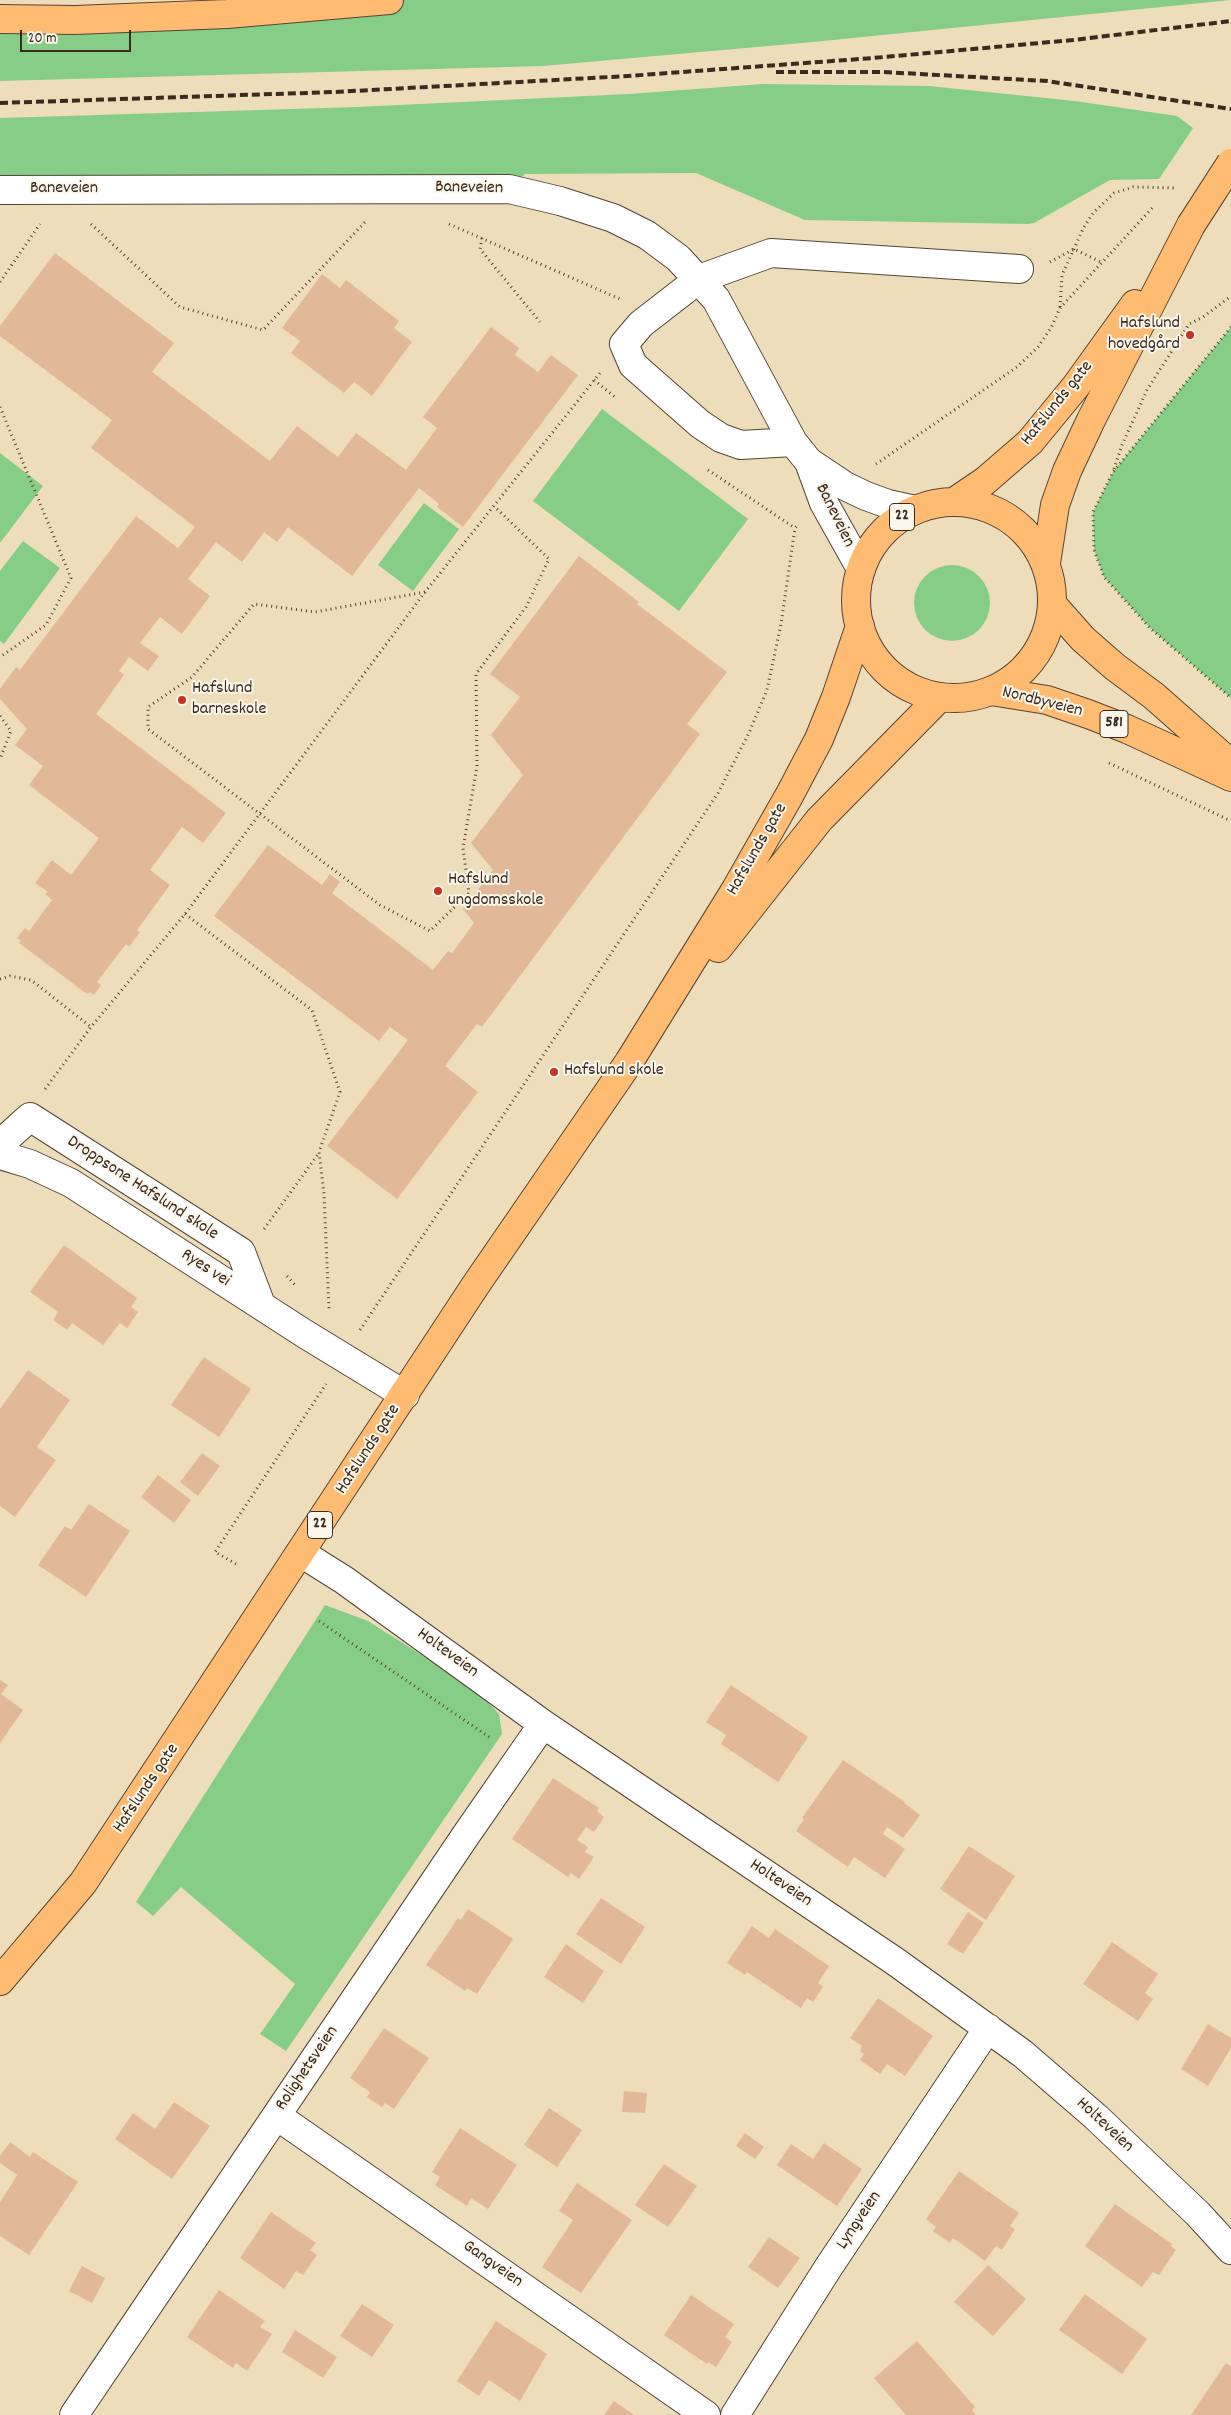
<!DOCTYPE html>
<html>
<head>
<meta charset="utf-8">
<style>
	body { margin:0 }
	#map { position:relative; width:1231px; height:2415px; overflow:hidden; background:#edddba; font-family:Dekko,sans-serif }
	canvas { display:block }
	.scale { position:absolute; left:20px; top:30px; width:111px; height:22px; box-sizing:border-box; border:2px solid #3b2a1e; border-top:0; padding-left:6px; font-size:15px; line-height:18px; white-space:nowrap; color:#3b2a1e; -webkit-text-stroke:4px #fbf7ec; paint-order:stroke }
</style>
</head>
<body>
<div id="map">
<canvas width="1231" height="2415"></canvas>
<div class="scale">20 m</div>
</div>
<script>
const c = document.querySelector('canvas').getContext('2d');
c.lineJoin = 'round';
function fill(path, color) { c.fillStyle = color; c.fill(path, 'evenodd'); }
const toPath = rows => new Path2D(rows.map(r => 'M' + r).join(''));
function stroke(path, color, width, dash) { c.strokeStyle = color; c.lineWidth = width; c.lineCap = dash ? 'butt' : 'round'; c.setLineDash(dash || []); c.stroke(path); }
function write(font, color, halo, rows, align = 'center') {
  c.font = font + ' Dekko,sans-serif'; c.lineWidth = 4; c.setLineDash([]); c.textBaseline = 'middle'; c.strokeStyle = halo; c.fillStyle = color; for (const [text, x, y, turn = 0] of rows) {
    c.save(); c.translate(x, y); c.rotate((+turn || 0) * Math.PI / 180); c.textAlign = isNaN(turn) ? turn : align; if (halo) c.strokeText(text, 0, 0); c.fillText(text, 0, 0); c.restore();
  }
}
fill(toPath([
	[389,0,1231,0,813,42,543,66,0,81,0,19],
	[763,84,929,86,1075,101,1177,116,1193,128,1159,179,1110,180,1034,223,1027,224,805,220,696,173,525,174,509,189,0,190,0,118,357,107,629,94],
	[1231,327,1231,698,1150,628,1104,577,1094,550,1093,512,1113,472],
	[602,409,748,519,679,611,533,501],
	[0,453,43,486,0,543],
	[424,503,459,529,413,591,378,565],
	[23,541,60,568,4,644,0,641,0,571],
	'914 603a38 38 0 1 1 76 0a38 38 0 1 1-76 0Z',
	[325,1605,368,1621,474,1688,499,1714,502,1734,286,2051,260,2034,295,1984,181,1887,153,1916,136,1902]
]), '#86cd88');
fill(toPath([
	[55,253,174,343,152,372,270,461,297,426,338,457,356,433,406,470,437,428,423,417,491,327,519,348,515,355,538,372,551,355,578,375,463,527,437,507,439,504,419,488,352,576,288,527,277,542,264,532,242,562,216,542,188,579,210,596,182,634,160,617,140,643,159,656,148,671,129,657,119,671,124,675,96,714,226,813,203,843,182,827,150,870,170,885,137,930,140,932,129,947,126,944,97,982,101,985,94,995,90,992,87,994,19,943,21,941,17,938,25,928,29,931,52,900,45,894,48,892,35,883,52,860,71,875,99,838,29,785,43,766,15,745,27,729,0,699,0,689,16,667,20,670,136,516,178,548,195,527,91,448,112,420,0,336,0,326],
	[322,274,340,288,346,280,399,321,394,328,412,342,372,396,354,382,344,393,291,353,300,341,282,328],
	[579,556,639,602,637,604,727,672,687,724,700,734,482,1027,477,1024,445,1066,478,1092,397,1199,327,1146,408,1040,390,1027,379,1041,214,916,268,845,322,885,330,874,340,882,332,893,433,970,448,951,452,953,474,923,463,909,493,870,471,843,523,775,491,735,520,697,490,674],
	[64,1245,137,1298,131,1307,138,1312,127,1328,120,1323,103,1345,72,1323,67,1330,53,1320,58,1312,30,1292],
	[204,1357,251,1389,219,1437,171,1405],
	[28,1370,70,1400,37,1447,56,1460,15,1517,0,1506,0,1409],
	[202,1453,220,1466,198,1496,180,1482],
	[158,1475,191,1500,174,1523,141,1497],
	[89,1504,130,1531,86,1597,38,1565,65,1526,71,1530],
	[0,1680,8,1685,1,1694,23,1710,0,1743],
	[731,1685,808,1737,778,1782,721,1744,726,1735,706,1722],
	[843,1760,905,1802,904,1803,920,1815,903,1838,887,1827,883,1834,905,1849,885,1878,854,1857,848,1867,796,1831,804,1819,802,1818],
	[553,1778,599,1808,597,1811,604,1817,594,1832,586,1827,577,1840,588,1847,585,1852,594,1857,579,1879,571,1873,568,1877,512,1839],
	[969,1846,1015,1876,986,1920,940,1889],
	[601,1898,645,1927,621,1964,576,1934],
	[468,1909,513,1939,477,1994,467,1988,465,1991,426,1965,458,1918,461,1920],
	[968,1912,984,1923,963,1954,947,1944],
	[752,1926,769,1938,775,1929,829,1966,818,1983,823,1987,813,2002,807,1998,801,2008,747,1972,745,1975,727,1963],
	[1112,1942,1158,1974,1145,1993,1153,1999,1138,2021,1083,1984],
	[566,1944,604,1971,583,2003,544,1977],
	[878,1998,933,2036,905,2076,887,2064,880,2074,860,2060,864,2054,860,2051,862,2046,850,2038],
	[1208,2024,1231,2038,1231,2048,1208,2086,1181,2069],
	[384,2028,429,2058,394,2109,385,2103,382,2107,367,2097,370,2092,350,2078],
	[624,2091,647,2093,645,2113,622,2112],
	[174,2102,210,2126,172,2179,115,2139,133,2113,155,2129],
	[549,2108,582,2130,557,2167,524,2145],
	[460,2128,517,2165,488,2209,471,2198,467,2206,435,2185,440,2177,432,2172],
	[745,2133,764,2147,755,2159,736,2146],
	[10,2142,30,2157,33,2152,78,2182,29,2255,0,2236,0,2202,20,2171,17,2175,0,2163,0,2156],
	[824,2143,862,2169,837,2206,777,2165,791,2144,813,2159],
	[664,2164,697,2186,668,2227,635,2205],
	[959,2171,1019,2213,1010,2226,1015,2229,1002,2250,996,2246,985,2261,953,2238,950,2243,933,2231,936,2227,926,2219],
	[577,2183,632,2220,581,2293,542,2267,573,2220,559,2211],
	[1115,2204,1172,2244,1171,2246,1176,2250,1159,2275,1153,2272,1142,2287,1085,2246],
	[271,2212,316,2243,310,2250,317,2255,303,2275,296,2271,284,2289,240,2258],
	[769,2237,800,2258,778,2288,748,2267],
	[988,2265,1026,2299,993,2336,954,2302],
	[82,2266,105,2278,92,2303,69,2291],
	[219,2290,265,2321,260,2327,272,2334,247,2371,236,2363,233,2368,187,2337],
	[1085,2294,1147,2339,1122,2374,1059,2330],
	[691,2295,734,2324,725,2337,732,2342,716,2367,708,2362,707,2364,664,2335],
	[362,2304,394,2325,372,2357,340,2336],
	[496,2321,547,2354,520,2401,489,2380,479,2396,457,2381],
	[295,2330,337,2357,323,2378,282,2352],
	[917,2341,975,2407,972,2410,976,2415,906,2415,874,2378],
	[1226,2363,1231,2366,1231,2415,1191,2415],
	[614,2401,634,2415,604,2415]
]), '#e2b998');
const minor = toPath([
	[0,190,509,189,560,201,613,218,647,235,678,258,716,299,793,442,809,462,845,486,866,496,888,504,915,510],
	[793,442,741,445,721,438,700,424,633,365,624,344,641,324,699,279,771,253,1019,269],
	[809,462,824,503,861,569],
	[0,1144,30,1117,241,1252,261,1305],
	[0,1155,30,1164,71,1183,305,1334,405,1395],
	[301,1553,344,1580,543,1724,896,1962,1023,2054,1096,2117,1198,2214,1231,2250],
	[277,2116,706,2415],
	[74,2415,466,1835,543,1724],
	[735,2415,828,2268,988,2028]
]);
const major = toPath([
	[0,19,75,20,227,14,389,0],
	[1052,604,1083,639,1115,667,1154,696,1231,764],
	[991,691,1047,700,1088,714,1127,729,1231,777]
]);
const highway = toPath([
	[954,502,985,481,1030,442,1076,386,1135,304],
	'856 600a98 98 0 1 1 196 0a98 98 0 1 1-196 0Z',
	[1046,563,1055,505,1067,471,1091,420,1191,225],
	[718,948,819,820,940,697],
	[0,1981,83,1883,475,1286,629,1062,736,889,789,796,819,739,836,697,860,626]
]);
stroke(minor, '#564535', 30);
stroke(major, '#564535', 30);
stroke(highway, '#564535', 30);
stroke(toPath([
	[91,224,180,307,263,330,365,222],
	[449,224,620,299],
	[482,238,480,249,540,322],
	[1050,262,1074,249,1103,263],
	[0,282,40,224],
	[1060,307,1062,275,1083,229,1093,213,1114,193,1133,187,1176,188],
	[1231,327,1113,472,1093,512,1094,550,1104,577,1150,628,1231,698],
	[594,380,615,397],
	[0,407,71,578,46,625,0,657],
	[876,464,1017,367,1038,347,1051,328,1060,308,1154,206],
	[1114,469,1122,445,1147,390,1189,324,1203,317,1231,296],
	[708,470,795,528],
	[425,592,315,612,254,604,192,677,148,707,148,729,380,905,430,931,469,893,463,848,477,766,476,674,526,607,549,559,494,506],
	[0,716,11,731,0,759],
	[1109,763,1231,821],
	[185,914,312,1010,340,1092,319,1152,324,1194,329,1309],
	[0,979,10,976,31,980,91,1027],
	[45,1089,91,1027,185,914,425,592,600,373],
	[264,1229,319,1153],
	[287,1276,296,1286],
	[360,1330,718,793,749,733,767,690,781,624,795,528,798,525],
	[236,1564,215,1552,326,1384],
	[319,1621,492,1739]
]), '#564535', 3, [1, 4]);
stroke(minor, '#fff', 28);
stroke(major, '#febb71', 28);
stroke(highway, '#febb71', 28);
stroke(toPath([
	[776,72,883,72,1047,81,1231,109],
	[0,103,335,92,628,76,873,58,1073,40,1231,21]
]), '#3b2a1e', 4, [8, 4]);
const highwayBridge = toPath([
	[1191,225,1231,163]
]);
stroke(highwayBridge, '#564535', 30, []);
stroke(highwayBridge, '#febb71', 28);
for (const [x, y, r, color] of [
	[1190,335,5,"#c8321e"],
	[182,700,5,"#c8321e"],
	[438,891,5,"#c8321e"],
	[554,1072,5,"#c8321e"]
]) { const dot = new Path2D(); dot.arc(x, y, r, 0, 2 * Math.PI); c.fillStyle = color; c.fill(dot); stroke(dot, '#fbf7ec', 2); }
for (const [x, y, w] of [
	[902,517,25],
	[1114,724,28],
	[320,1525,25]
]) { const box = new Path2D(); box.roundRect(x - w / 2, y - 13.5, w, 27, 4); c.fillStyle = '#fbf7ec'; c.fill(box); stroke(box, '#3b2a1e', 1); }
write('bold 16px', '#3b2a1e', null, [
	["22",902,517],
	["581",1114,724],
	["22",320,1525]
]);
write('18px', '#3b2a1e', '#fbf7ec', [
	["Baneveien",469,189,1],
	["Baneveien",64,190],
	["Hafslunds gate",1058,404,-51],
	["Baneveien",834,516,64],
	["Nordbyveien",1042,703,14],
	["Hafslunds gate",758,850,-60],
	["Droppsone Hafslund skole",142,1189,33],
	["Ryes vei",205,1269,33],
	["Hafslunds gate",369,1450,-57],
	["Holteveien",447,1654,36],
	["Hafslunds gate",147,1789,-56],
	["Holteveien",780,1884,34],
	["Rolighetsveien",308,2069,-56],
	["Holteveien",1104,2126,43],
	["Lyngveien",860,2221,-56],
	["Gangveien",492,2265,35]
]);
write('18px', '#3b2a1e', '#fbf7ec', [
	["Hafslund",1180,325,"right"],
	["hovedgård",1180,346,"right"],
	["Hafslund",192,690],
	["barneskole",192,711],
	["Hafslund",448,881],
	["ungdomsskole",448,902],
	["Hafslund skole",564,1072]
], 'left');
</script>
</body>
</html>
